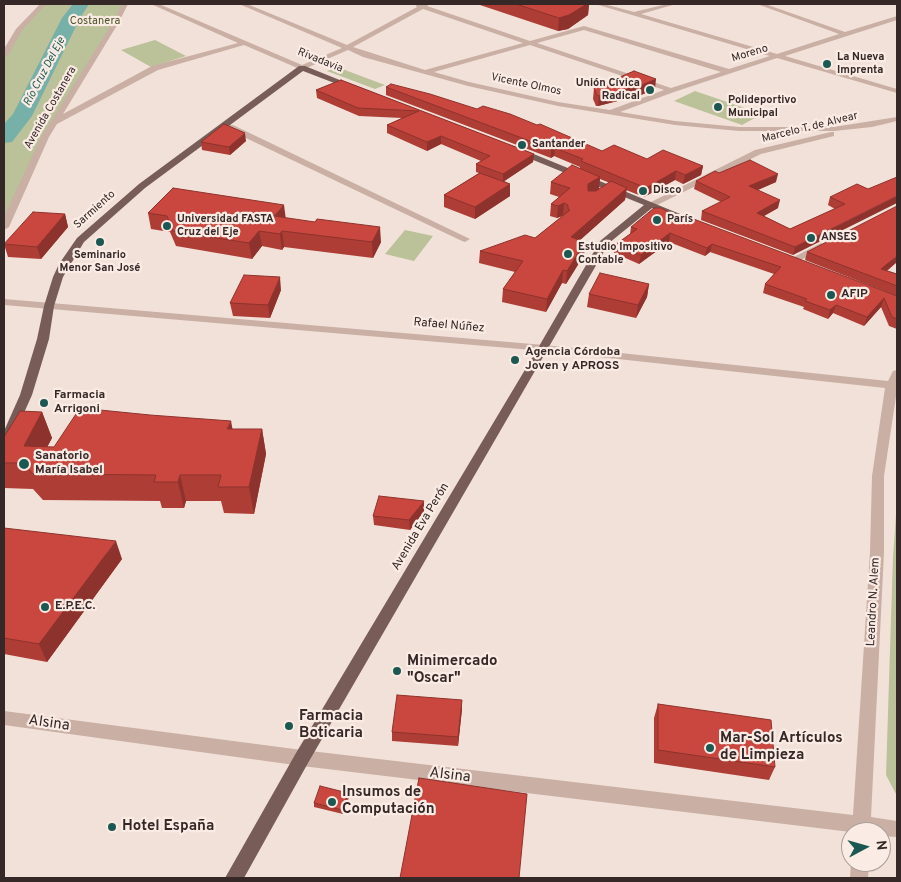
<!DOCTYPE html>
<html>
<head>
<meta charset="utf-8">
<style>
	body { margin:0 }
	#map { position:relative; width:901px; height:882px; overflow:hidden; background:#f2e1d8; font-family:Overpass,sans-serif }
	canvas { display:block }
	.frame { position:absolute; inset:0; border:5px solid #352826; pointer-events:none }
	.north { position:absolute; left:841px; top:822px; width:50px; height:50px; box-sizing:border-box; background:#faece5; border:1px solid #ab9e99; border-radius:50%; rotate:84deg; font-size:14px; font-weight:700; line-height:20px; text-align:center; color:#352826 }
	.north::after { content:''; display:block; margin:auto; width:18px; height:22px; background:#1b5851; clip-path:polygon(50% 0,100% 100%,50% 72%,0 100%) }
</style>
</head>
<body>
<div id="map">
<canvas width="901" height="882"></canvas>
<div class="frame"></div>
<div class="north">N</div>
</div>
<script>
const c = document.querySelector('canvas').getContext('2d');
c.lineJoin = 'round';
function fill(path, color) { c.fillStyle = color; c.fill(path, 'evenodd'); }
const toPath = rows => new Path2D(rows.map(r => 'M' + r).join(''));
function stroke(path, color, width, dash) { c.strokeStyle = color; c.lineWidth = width; c.lineCap = dash ? 'butt' : 'round'; c.setLineDash(dash || []); c.stroke(path); }
function write(font, color, halo, rows, align = 'center') {
  c.font = font + ' Overpass,sans-serif'; c.lineWidth = 4.5; c.setLineDash([]); c.textBaseline = 'middle'; c.strokeStyle = halo; c.fillStyle = color; for (const [text, x, y, turn = 0] of rows) {
    c.save(); c.translate(x, y); c.rotate((+turn || 0) * Math.PI / 180); c.textAlign = isNaN(turn) ? turn : align; if (halo) c.strokeText(text, 0, 0); c.fillText(text, 0, 0); c.restore();
  }
}
fill(toPath([
	[43,4,81,4,71,18,42,77,84,4,125,4,45,137,4,227,4,57,19,29],
	[155,40,186,56,151,67,121,50],
	[337,67,385,85,375,89,327,71],
	[695,91,762,114,742,125,674,101],
	[405,230,433,236,414,261,385,254],
	[897,501,897,796,886,775,893,557]
]), '#bbc198');
fill(toPath([
	[73,4,89,4,80,18,32,116,12,142,4,143,4,124,13,114,62,18,73,4]
]), '#77b0a8');
fill(toPath([
	[40,4,46,4,22,30,8,55,4,57,4,49,16,29,40,4],
	[122,4,128,4,119,22,63,114,152,66,238,43,151,4,159,4,302,65,342,48,239,4,247,4,347,45,417,7,415,4,430,4,427,6,530,41,584,26,729,69,770,56,595,4,604,4,634,12,667,4,676,4,641,14,777,54,839,34,757,4,765,4,845,32,897,16,897,20,785,56,897,89,897,93,777,58,674,92,620,112,675,121,739,127,834,127,897,117,897,121,872,127,834,131,739,131,675,125,558,106,468,86,363,57,348,50,302,70,244,45,158,70,57,124,49,137,9,227,4,230,4,217,41,137,113,22,122,4],
	[423,9,523,43,425,70,353,47,423,9],
	[584,30,721,72,671,88,537,43,584,30],
	[530,45,664,90,610,110,558,102,469,82,434,72,530,45],
	[227,125,233,125,470,239,465,242,462,241,227,129,227,125],
	[831,132,834,132,834,136,761,154,653,207,650,208,645,205,755,150,831,132],
	[821,243,826,246,824,248,797,262,789,262,788,260,821,243],
	[4,299,544,345,888,381,893,371,897,370,897,390,884,476,884,552,871,817,897,821,897,837,881,836,881,832,851,832,302,766,4,725,4,711,302,750,853,815,870,552,872,476,885,388,544,351,4,305,4,299],
	[851,862,869,862,868,878,850,878,851,862]
]), '#caafa4');
fill(toPath([
	[299,66,305,66,357,87,350,89,303,71,145,188,84,242,63,277,54,306,49,339,32,395,10,444,8,447,4,448,4,431,20,395,37,339,44,306,53,277,59,264,77,238,139,184,299,66],
	[519,148,707,225,705,227,699,227,652,208,609,243,308,763,244,878,225,878,296,753,538,348,600,241,644,205,516,153,515,151,519,148]
]), '#785c57');
fill(toPath([
	[477,4,589,4,588,15,568,29,558,31],
	[341,80,534,154,533,162,504,181,510,184,510,196,475,219,444,207,444,195,479,173,476,172,476,164,481,161,441,144,427,151,387,133,387,125,402,118,359,116,317,98,316,90],
	[386,87,602,151,647,159,703,166,701,175,683,184,675,180,644,197,626,190,625,200,580,240,585,242,584,255,566,284,562,283,546,312,502,302,503,289,515,272,479,263,480,251,535,238,563,216,557,218,550,216,551,204,559,197,550,194,551,182,580,168,580,167,554,156,551,158,386,95],
	[600,179,610,183,595,191,599,189],
	[594,88,655,89,641,95,598,106,596,106,593,99],
	[246,141,230,155,202,150,201,142],
	[719,173,776,182,758,190,778,208,764,216,790,229,835,209,828,205,830,197,868,189,793,255,701,220,702,211,721,202,694,189,696,181],
	[148,213,286,218,381,242,373,258,284,247,282,250,262,246,252,259,176,246,170,232,151,229],
	[65,214,68,227,41,259,8,257,4,244],
	[678,217,897,296,897,329,889,326,881,307,864,326,833,313,828,319,803,309,804,307,763,293,765,284,774,274,710,252,705,256,669,242,639,264,614,253,615,245,630,234,631,227],
	[807,252,897,262,887,271,897,274,897,296,805,260],
	[649,284,647,297,636,318,587,307,589,294],
	[281,290,270,318,233,316,230,303],
	[42,412,52,438,47,447,54,447,232,429,262,429,266,454,254,514,224,513,221,501,186,501,184,508,162,508,160,501,43,500,33,489,4,488,4,437],
	[424,511,410,530,374,525,373,516],
	[4,528,122,559,47,662,4,654],
	[658,704,775,767,769,780,654,763,654,718],
	[462,709,458,746,392,741,392,732],
	[348,793,349,797,343,814,314,807,314,803]
]), '#ae3d36');
fill(toPath([
	[587,4,589,4,588,15,568,29,558,31,559,18],
	[656,79,655,89,641,95,598,106,599,96],
	[245,133,246,141,230,155,229,147],
	[441,136,441,144,427,151,427,142],
	[555,148,554,156,551,158,551,149],
	[534,154,533,162,503,182,503,174],
	[703,166,701,175,683,184,685,175],
	[676,171,675,180,644,197,646,188],
	[778,174,776,182,748,194,749,186],
	[600,177,599,189,587,196,588,184],
	[510,184,510,196,475,219,475,207],
	[627,188,625,200,569,250,571,237],
	[897,196,897,203,793,255,795,247],
	[780,200,778,208,755,221,757,213],
	[564,203,563,215,557,218,558,206],
	[284,205,286,220,274,216],
	[65,214,68,227,41,259,37,247],
	[380,227,381,242,373,258,372,242],
	[259,231,262,246,252,259,249,243],
	[282,231,284,247,282,250,280,234],
	[670,233,669,242,639,264,641,255],
	[585,242,584,255,566,284,567,271],
	[712,244,710,252,705,256,707,248],
	[897,256,897,262,878,277,881,269],
	[563,270,562,283,546,312,547,299],
	[280,277,281,290,270,318,268,305],
	[649,284,647,297,636,318,638,305],
	[884,298,881,307,864,326,867,317],
	[836,305,833,313,828,319,830,310],
	[42,412,52,438,34,472,24,446],
	[231,421,236,447,227,429],
	[262,429,266,454,254,514,249,487],
	[180,475,186,501,184,508,178,482],
	[424,501,424,511,410,530,409,520],
	[116,541,122,559,47,662,39,644],
	[462,700,462,709,458,746,458,737],
	[348,793,349,797,343,814,342,810]
]), '#8d322c');
const building = toPath([
	[516,4,587,4,569,15,559,18,516,4],
	[634,71,656,79,642,85,599,96,597,95,594,88,634,71],
	[341,80,534,154,503,174,476,164,490,156,441,136,427,142,387,125,419,111,358,108,316,90,341,80],
	[391,84,430,94,477,109,483,106,510,114,537,125,540,124,602,151,614,145,647,159,663,150,703,166,685,175,676,171,646,188,581,161,583,159,555,148,551,149,386,87,391,84],
	[224,124,245,133,229,147,201,142,224,124],
	[750,160,778,174,749,186,780,200,757,213,790,229,845,204,830,197,857,184,868,189,897,177,897,196,795,247,702,211,730,197,696,181,715,171,719,173,750,160],
	[572,165,600,177,588,184,588,191,596,191,611,181,627,188,571,237,585,242,567,271,563,270,547,299,503,289,523,261,480,251,525,235,535,238,570,210,568,209,568,205,564,203,558,206,551,204,570,188,551,182,572,165],
	[480,173,510,184,475,207,444,195,480,173],
	[173,188,284,205,274,216,315,222,317,219,380,227,372,242,282,231,280,234,259,231,249,243,173,231,167,216,148,213,173,188],
	[897,206,897,256,881,269,897,274,897,286,807,252,897,206],
	[654,208,661,208,678,217,686,220,691,218,897,296,897,319,892,317,884,298,867,317,836,305,830,310,805,301,807,299,765,284,781,267,712,244,707,248,670,233,641,255,615,245,637,229,631,227,654,208],
	[33,212,65,214,37,247,4,244,33,212],
	[600,273,649,284,638,305,589,294,600,273],
	[244,275,280,277,268,305,230,303,244,275],
	[80,408,150,415,231,421,227,429,262,429,249,487,218,487,221,475,180,475,178,482,154,482,156,475,33,474,23,463,4,463,4,437,20,411,42,412,24,446,54,447,80,408],
	[379,496,424,501,409,520,373,516,379,496],
	[4,528,116,541,39,644,4,638,4,528],
	[397,695,462,700,458,737,392,732,397,695],
	[658,704,771,720,775,767,658,750,658,704],
	[419,778,527,794,519,878,400,878,419,778],
	[320,786,348,793,342,810,314,803,320,786]
]);
fill(building, '#ca473f');
stroke(building, '#8d322c', 1);
for (const [x, y, r, color] of [
	[827,64,5,"#1b5851"],
	[650,90,5,"#1b5851"],
	[718,107,5,"#1b5851"],
	[522,145,5,"#1b5851"],
	[643,191,5,"#1b5851"],
	[657,220,5,"#1b5851"],
	[167,226,5,"#1b5851"],
	[811,238,5,"#1b5851"],
	[100,242,5,"#1b5851"],
	[568,254,5,"#1b5851"],
	[831,295,5,"#1b5851"],
	[515,360,5,"#1b5851"],
	[44,403,5,"#1b5851"],
	[24,464,6,"#1b5851"],
	[45,607,5,"#1b5851"],
	[397,671,5,"#1b5851"],
	[289,726,5,"#1b5851"],
	[710,748,5,"#1b5851"],
	[332,802,5,"#1b5851"],
	[112,827,5,"#1b5851"]
]) { const dot = new Path2D(); dot.arc(x, y, r, 0, 2 * Math.PI); c.fillStyle = color; c.fill(dot); stroke(dot, '#faece5', 2); }
write('11px', '#4c5429', '#faece5', [
	["Costanera",95,22]
]);
write('11px', '#352826', '#faece5', [
	["Moreno",750,54,-17],
	["Rivadavia",320,61,22],
	["Vicente Olmos",526,85,12],
	["Avenida Costanera",51,108,-60],
	["Marcelo T. de Alvear",810,128,-14],
	["Sarmiento",95,210,-42]
]);
write('bold 11px', '#352826', '#faece5', [
	["La Nueva",837,58],
	["Imprenta",837,71],
	["Unión Cívica",640,84,"right"],
	["Radical",640,97,"right"],
	["Polideportivo",728,101],
	["Municipal",728,114],
	["Santander",532,145],
	["Disco",653,191],
	["Universidad FASTA",177,220],
	["Cruz del Eje",177,233],
	["París",667,220],
	["ANSES",821,238],
	["Estudio Impositivo",578,248],
	["Contable",578,261],
	["Seminario",100,256,"center"],
	["Menor San José",100,269,"center"]
], 'left');
write('italic 11px', '#1b5851', '#faece5', [
	["Río Cruz Del Eje",45,72,-62]
]);
write('bold 12px', '#352826', '#faece5', [
	["AFIP",841,295],
	["Agencia Córdoba",525,353],
	["Joven y APROSS",525,367],
	["Farmacia",54,396],
	["Arrigoni",54,410],
	["Sanatorio",35,457],
	["María Isabel",35,471],
	["E.P.E.C.",55,607]
], 'left');
write('12px', '#352826', '#faece5', [
	["Rafael Núñez",449,326,5],
	["Avenida Eva Perón",421,527,-59],
	["Leandro N. Alem",874,602,-87]
]);
write('bold 15px', '#352826', '#faece5', [
	["Minimercado",407,662],
	["\"Oscar\"",407,679],
	["Farmacia",299,717],
	["Boticaria",299,734],
	["Mar-Sol Artículos",720,739],
	["de Limpieza",720,756],
	["Insumos de",342,793],
	["Computación",342,810],
	["Hotel España",122,827]
], 'left');
write('15px', '#352826', '#faece5', [
	["Alsina",49,724,8],
	["Alsina",450,776,7]
]);
</script>
</body>
</html>
